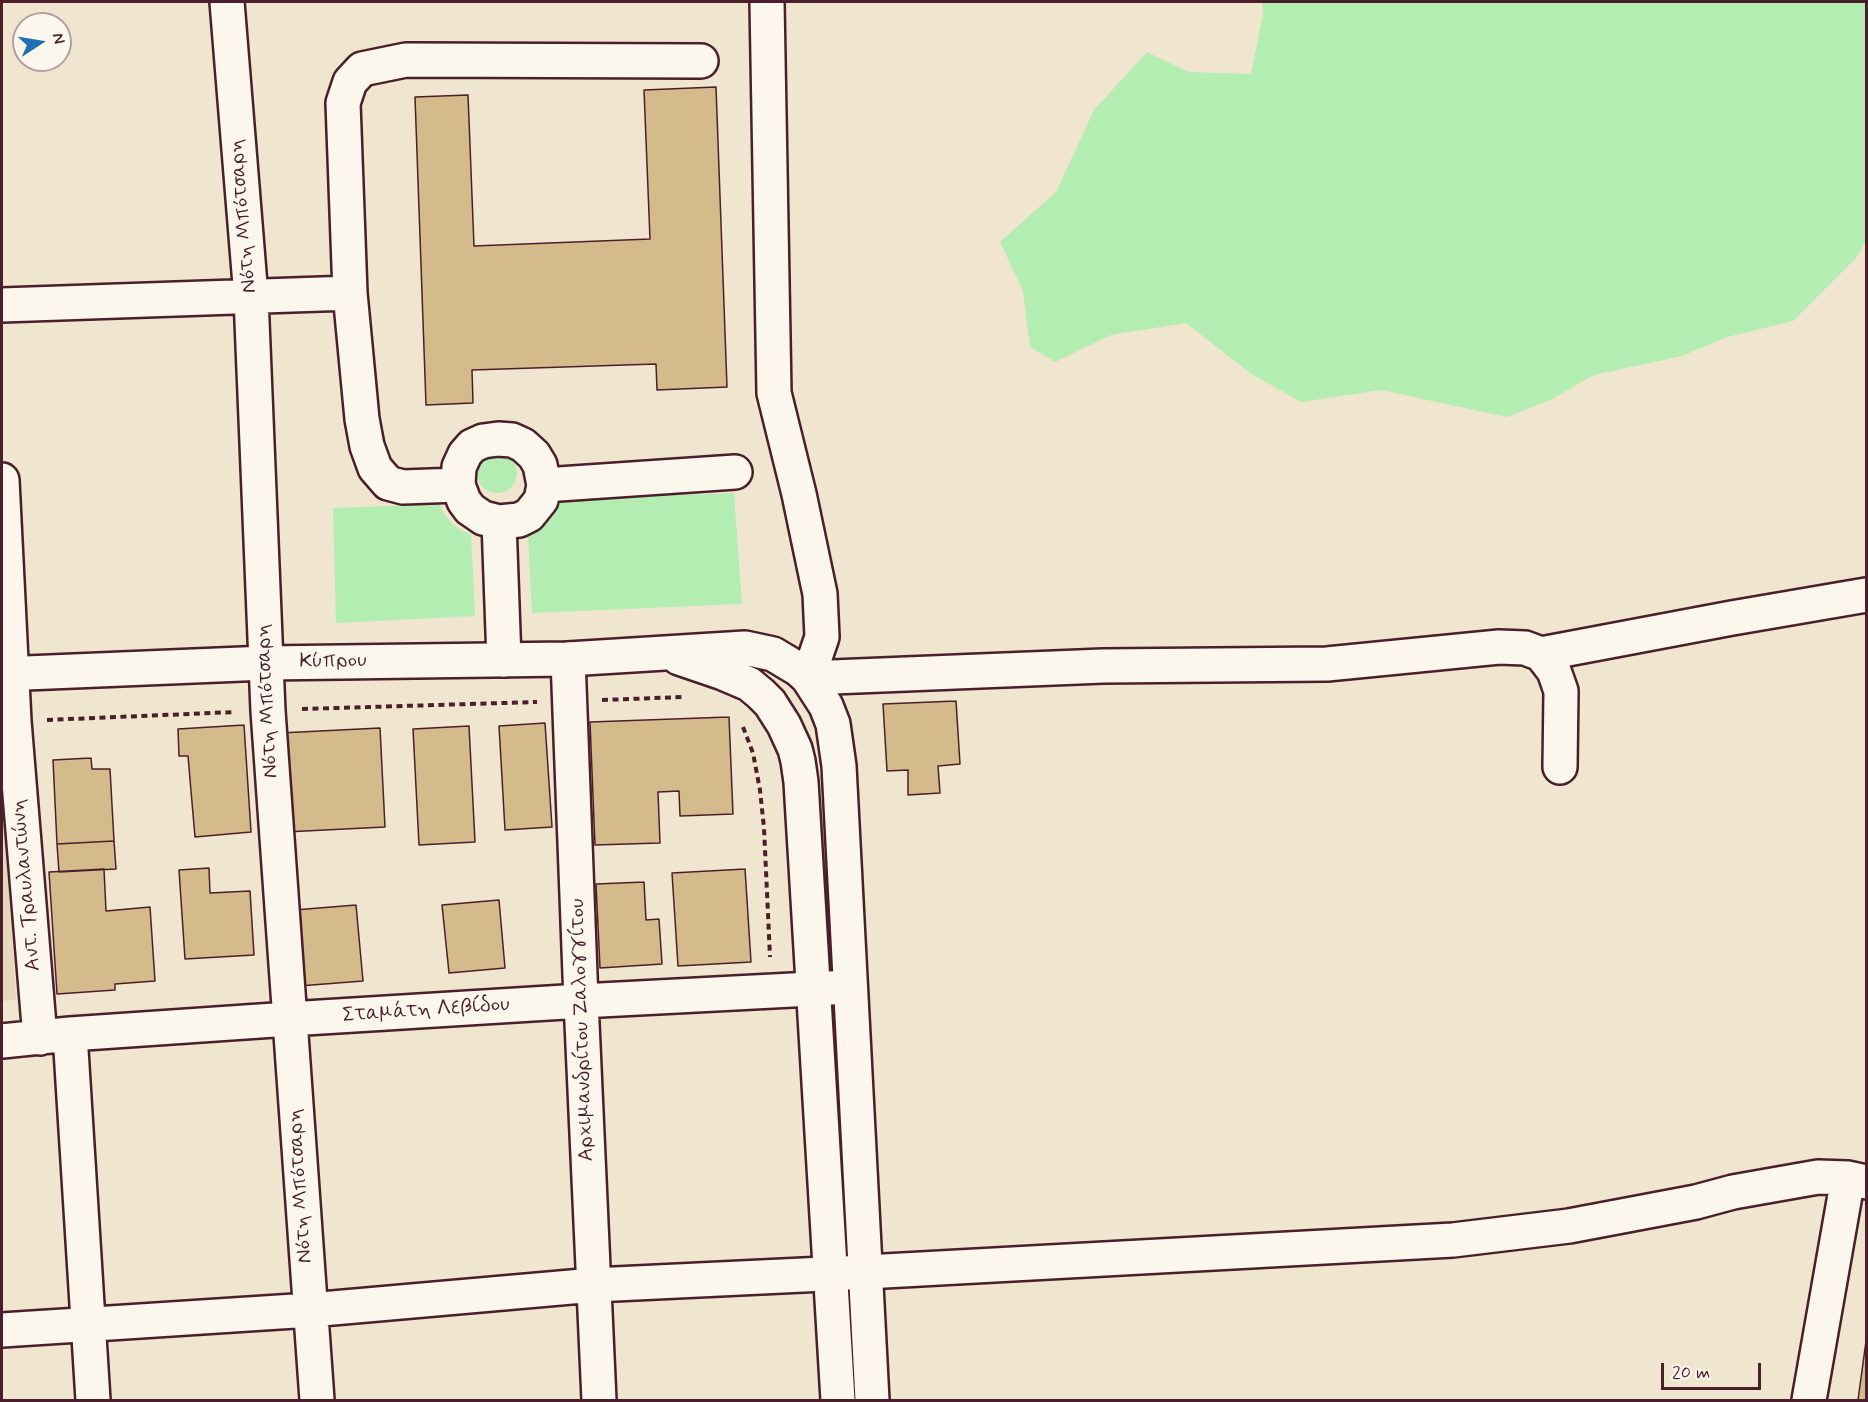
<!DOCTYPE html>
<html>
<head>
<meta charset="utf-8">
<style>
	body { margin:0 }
	#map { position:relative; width:1868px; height:1402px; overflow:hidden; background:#f0e5cf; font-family:Mynerve,sans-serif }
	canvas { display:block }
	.frame { position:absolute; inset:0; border:3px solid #4a1f2b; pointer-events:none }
	.north { position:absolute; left:12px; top:12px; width:60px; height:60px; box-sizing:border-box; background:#fbf7ec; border:2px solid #b4a19f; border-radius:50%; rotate:78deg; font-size:16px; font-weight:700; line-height:24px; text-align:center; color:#4a1f2b }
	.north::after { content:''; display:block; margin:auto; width:21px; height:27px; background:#1f6fb2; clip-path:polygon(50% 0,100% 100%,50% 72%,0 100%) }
	.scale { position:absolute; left:1661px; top:1363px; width:100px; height:27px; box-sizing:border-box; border:3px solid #4a1f2b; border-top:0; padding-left:8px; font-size:18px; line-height:21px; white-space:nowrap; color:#4a1f2b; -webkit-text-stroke:4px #fbf7ec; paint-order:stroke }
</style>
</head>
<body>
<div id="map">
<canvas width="1868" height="1402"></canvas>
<div class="frame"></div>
<div class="north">N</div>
<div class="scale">20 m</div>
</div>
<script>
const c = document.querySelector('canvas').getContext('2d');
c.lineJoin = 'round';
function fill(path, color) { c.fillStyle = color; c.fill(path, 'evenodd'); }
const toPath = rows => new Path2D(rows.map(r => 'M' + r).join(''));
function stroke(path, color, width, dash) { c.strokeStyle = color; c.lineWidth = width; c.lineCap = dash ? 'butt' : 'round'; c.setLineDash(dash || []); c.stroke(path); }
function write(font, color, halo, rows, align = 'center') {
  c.font = font + ' Mynerve,sans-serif'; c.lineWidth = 4.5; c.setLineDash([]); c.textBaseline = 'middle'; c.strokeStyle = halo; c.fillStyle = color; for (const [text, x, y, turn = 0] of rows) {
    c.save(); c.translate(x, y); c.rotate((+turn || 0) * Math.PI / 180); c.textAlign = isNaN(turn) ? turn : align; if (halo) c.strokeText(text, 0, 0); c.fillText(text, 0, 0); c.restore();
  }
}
fill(toPath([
	[2,770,16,1000,2,1001]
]), '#e8d8bb');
fill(toPath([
	[1262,2,1866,2,1866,241,1856,258,1793,321,1727,337,1682,356,1594,375,1550,400,1507,417,1381,390,1301,402,1250,373,1186,323,1111,335,1055,362,1030,347,1023,291,1000,242,1056,192,1094,110,1147,52,1189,72,1251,74,1263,14],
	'477 473a20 20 0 1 1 40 0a20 20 0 1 1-40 0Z',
	[734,493,742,604,532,613,528,536,547,521,555,511,560,499],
	[439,504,445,515,452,523,460,530,471,534,475,616,336,623,333,508]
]), '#b3edb2');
const building = toPath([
	[716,87,727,387,657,390,656,364,472,370,473,403,426,405,415,97,468,95,474,246,650,239,644,90,716,87],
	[956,701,960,764,938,766,940,793,908,795,908,770,887,771,883,704,956,701],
	[729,717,733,814,680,816,679,791,658,792,660,843,595,845,590,722,729,717],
	[545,723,552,827,505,830,499,726,545,723],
	[244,725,251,832,195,837,188,756,179,756,178,729,244,725],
	[469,726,475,842,419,845,413,729,469,726],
	[380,728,385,827,285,832,280,733,380,728],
	[91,758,92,769,110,769,114,841,57,844,53,760,91,758],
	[114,841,116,869,59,872,57,844,114,841],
	[209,868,210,893,250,891,254,955,185,959,179,870,209,868],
	[104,869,106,911,150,907,155,981,115,984,115,990,57,994,49,872,104,869],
	[745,869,751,962,678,966,672,873,745,869],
	[644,882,646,920,659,919,662,964,600,968,596,884,644,882],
	[499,900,505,968,449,973,442,905,499,900],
	[356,905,363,981,299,986,294,910,356,905],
	[1866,1341,1866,1400,1858,1400,1866,1341]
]);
fill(building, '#d5ba8b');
stroke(building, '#4a1f2b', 1.5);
const minor = toPath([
	[227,2,251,297,268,711,317,1400],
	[767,2,774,393,799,494,820,594,822,637,808,678,1103,666,1327,664,1499,647,1525,648,1541,654,1554,671,1561,691,1560,767],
	[350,293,362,419,367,446,375,468,388,483,403,487,458,485,464,501,470,509,483,518,499,522,519,520,529,515,541,500,544,485,735,472],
	[2,305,350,293,343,103,350,82,362,69,406,60,701,61],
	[2,480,14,721,40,1038],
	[458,485,459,467,465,454,472,446,483,441,498,439,512,440,523,445,534,455,540,465,544,485],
	[499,522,504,660],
	[1541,654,1732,618,1866,595],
	[568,659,581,1001,599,1400],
	[70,1034,93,1400],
	[2,1041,70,1034,289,1019,581,1001,850,987],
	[2,1330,310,1310,594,1285,866,1272,1453,1240,1569,1226,1696,1202,1733,1192,1818,1177,1848,1178,1866,1182],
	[1809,1400,1848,1178]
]);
const major = toPath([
	[679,658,723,673,749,684,761,694,770,703,784,725,795,749,798,761,801,782,838,1400],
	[2,674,266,663,568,659,745,648,773,654,798,669,808,678,826,706,833,724,839,766,872,1400]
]);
stroke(minor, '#4a1f2b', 38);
stroke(major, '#4a1f2b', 38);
stroke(toPath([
	[602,700,684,697],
	[302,709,537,702],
	[47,720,235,712],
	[743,727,753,753,760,790,764,828,770,957]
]), '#4a1f2b', 4, [6, 4.5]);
stroke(minor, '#fbf7ec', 33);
stroke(major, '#fbf7ec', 33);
write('21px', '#4a1f2b', '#fbf7ec', [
	["Νότη Μπότσαρη",244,216,-95],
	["Κύπρου",333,662,-1],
	["Νότη Μπότσαρη",268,701,-93],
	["Αντ. Τραυλαντώνη",27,885,-95],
	["Σταμάτη Λεβίδου",426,1011,-4],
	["Αρχιμανδρίτου Ζαλογγίτου",583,1030,-92],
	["Νότη Μπότσαρη",301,1186,-94]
]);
</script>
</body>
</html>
